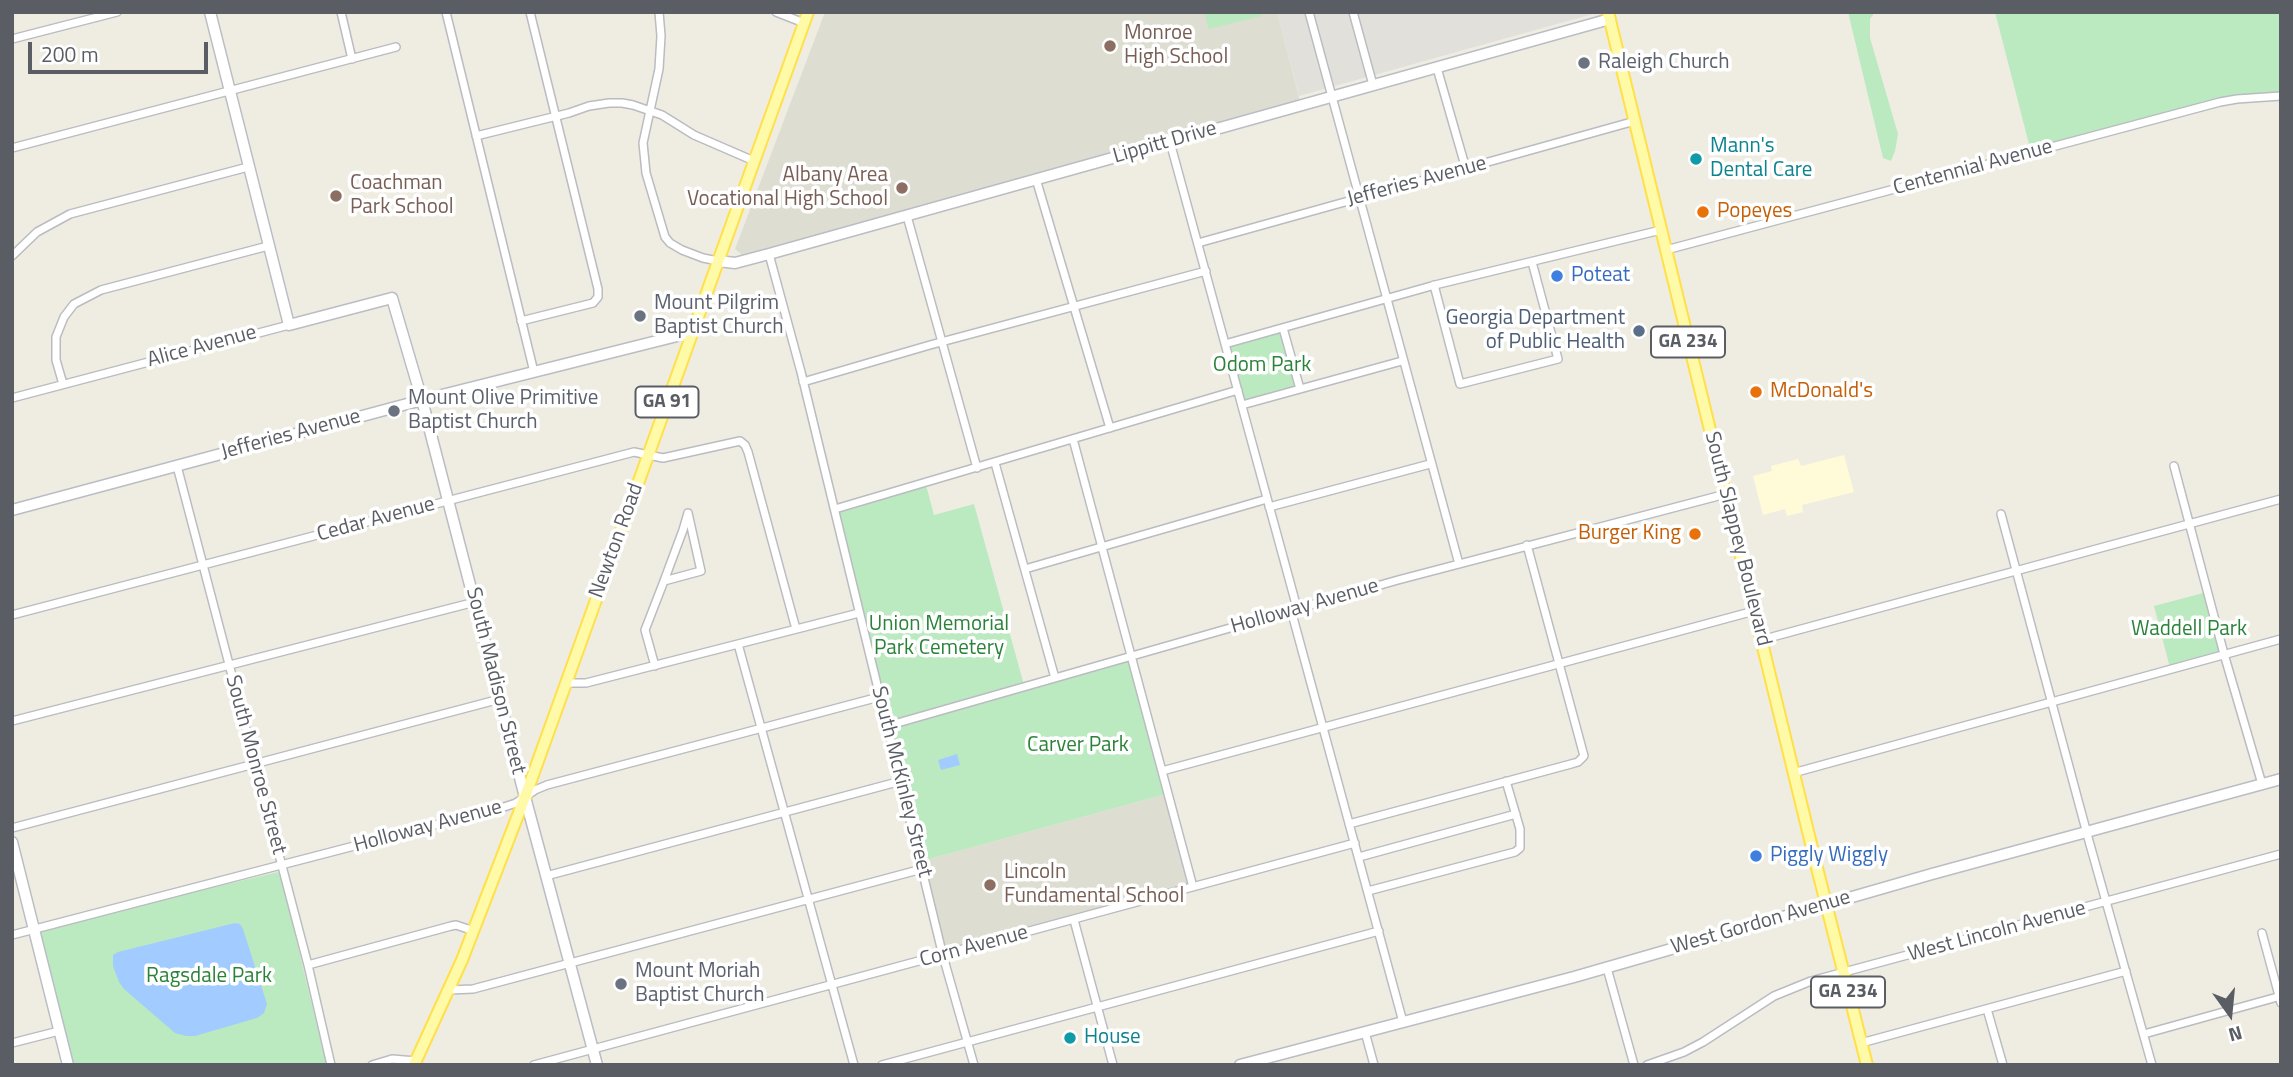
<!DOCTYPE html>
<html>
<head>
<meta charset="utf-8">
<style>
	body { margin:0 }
	#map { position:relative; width:2293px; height:1077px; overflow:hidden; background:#efede2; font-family:"Titillium Web",sans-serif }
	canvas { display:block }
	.frame { position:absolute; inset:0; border:14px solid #5a5e64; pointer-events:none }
	.north { position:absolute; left:2195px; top:979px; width:70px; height:70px; -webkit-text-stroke:5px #fff; paint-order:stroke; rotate:165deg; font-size:19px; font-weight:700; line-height:28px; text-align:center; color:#5a5e64 }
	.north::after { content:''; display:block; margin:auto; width:24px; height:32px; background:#5a5e64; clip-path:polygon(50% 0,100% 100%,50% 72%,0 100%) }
	.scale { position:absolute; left:28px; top:42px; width:180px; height:32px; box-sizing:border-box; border:4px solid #5a5e64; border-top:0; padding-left:9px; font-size:21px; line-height:24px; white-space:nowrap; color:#5a5e64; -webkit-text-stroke:5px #fff; paint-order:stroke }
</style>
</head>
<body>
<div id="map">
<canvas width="2293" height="1077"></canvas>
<div class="frame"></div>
<div class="north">N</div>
<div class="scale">200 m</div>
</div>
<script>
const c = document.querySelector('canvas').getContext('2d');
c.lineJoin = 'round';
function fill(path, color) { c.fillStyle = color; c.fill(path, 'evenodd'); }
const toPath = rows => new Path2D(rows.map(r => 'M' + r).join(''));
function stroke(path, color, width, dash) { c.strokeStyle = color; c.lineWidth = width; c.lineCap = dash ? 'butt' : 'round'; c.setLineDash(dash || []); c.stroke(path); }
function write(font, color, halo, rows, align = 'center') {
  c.font = font + ' "Titillium Web",sans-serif'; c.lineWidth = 7; c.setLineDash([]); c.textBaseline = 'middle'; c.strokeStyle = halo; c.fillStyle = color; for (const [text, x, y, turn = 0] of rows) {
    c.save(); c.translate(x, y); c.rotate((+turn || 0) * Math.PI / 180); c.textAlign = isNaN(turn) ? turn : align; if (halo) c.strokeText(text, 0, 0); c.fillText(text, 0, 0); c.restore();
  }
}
fill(toPath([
	[1844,455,1854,492,1802,505,1803,512,1787,516,1785,509,1763,515,1753,476,1772,471,1771,466,1798,459,1801,466]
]), '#fffad7');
fill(toPath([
	[1277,12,1600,12,1299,96]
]), '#e2e0da');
fill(toPath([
	[825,12,1277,12,1301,105,742,255,735,249],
	[1166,794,1189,887,945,952,922,861]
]), '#deddd1');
fill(toPath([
	[1204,12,1260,12,1261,16,1209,29],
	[1848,12,1875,12,1870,19,1870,38,1898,134,1895,151,1891,161,1883,158],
	[1995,12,2281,12,2281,96,2237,99,2031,152],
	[1282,329,1298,388,1242,404,1226,344],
	[926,485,934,515,974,504,1024,685,888,723,837,510],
	[2207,592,2224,654,2170,668,2154,606],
	[1130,659,1166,794,922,861,889,728],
	[278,872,283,884,323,1051,328,1065,70,1065,35,930]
]), '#bbe9c0');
fill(toPath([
	[957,754,960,765,941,770,938,760],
	[235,923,240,924,243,929,267,1004,264,1013,257,1018,195,1036,186,1036,175,1033,124,989,119,982,113,966,113,955,118,952]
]), '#a2ccff');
const street = toPath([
	[341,12,352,59],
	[446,12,534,372],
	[659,12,661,36,659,69,643,143,646,173,665,237,670,243,682,250,703,258,718,261],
	[776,12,804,23],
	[1309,12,1459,564],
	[1353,12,1373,85],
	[12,39,117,12],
	[1437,68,1466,169],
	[476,136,569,113,589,106,609,103,622,103,633,105,662,115,694,135,754,161],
	[1170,142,1297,608],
	[12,148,396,47],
	[1036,179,1110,428],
	[907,216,977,468],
	[1198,243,1635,121],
	[1666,250,2220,102,2237,99,2281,96],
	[769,254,801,372,943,956,974,1065],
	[12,256,37,232,70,214,248,167],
	[1434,285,1460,384,1558,359,1532,262],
	[521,321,593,303,598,297,598,289,530,12],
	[1283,328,1300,389],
	[1225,344,1435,285,1661,230],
	[803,382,930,345,1206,271],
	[63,384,56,360,56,337,64,317,74,304,101,290,268,246],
	[12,398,289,325],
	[1242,405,1402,361],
	[1073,439,1193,887],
	[995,463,1055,678],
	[177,466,308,965,331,1065],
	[2174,466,2224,654,2262,784],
	[1269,507,1430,464],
	[835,509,1238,390],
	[688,513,701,571,664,581,683,530,688,513],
	[2001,514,2089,841,2152,1065],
	[1025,569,1267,499],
	[1291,610,1403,1022],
	[12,615,634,452,663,458,740,441,745,445,748,452,796,629],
	[1761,640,2281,499],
	[738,644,854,1065],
	[655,666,645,630,664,581],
	[565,683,586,683,859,613],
	[12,721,475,602],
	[887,726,1398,580,1726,494],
	[1162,771,1754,611],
	[1793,773,2281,639],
	[1349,824,1571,764,1578,762,1584,756,1527,545],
	[12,828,500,699],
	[1359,857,1516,814],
	[546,876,901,781],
	[1368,891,1515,852,1520,848,1520,829,1506,781],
	[1074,920,1113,1065],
	[2262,933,2281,1003],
	[12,935,504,807,516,803,535,790,547,785,879,697],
	[308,965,451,926,456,925,474,931],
	[1607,968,1634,1065],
	[449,990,473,989,922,869],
	[1987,1009,2003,1065],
	[1365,1032,1374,1065],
	[2144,1034,2281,996],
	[12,1043,59,1031],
	[1861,1043,2126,971],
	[372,1065,392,1059,416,1061],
	[534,1065,1355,843],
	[882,1065,1379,931],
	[1647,1065,1684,1052,1703,1042,1774,996,1811,981,2281,854]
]);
const secondary = toPath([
	[210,12,289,325,392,298,422,400,525,797,597,1065],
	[718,261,735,263,769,254,1610,19],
	[12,510,422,400,693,332],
	[12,842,68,1065],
	[1240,1065,1574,977,1932,874,2281,779]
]);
const primary = toPath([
	[1608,12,1815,860,1867,1065],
	[414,1065,462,960,525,797,808,12]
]);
stroke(street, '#babcc2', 10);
stroke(secondary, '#bbbdc5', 13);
stroke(primary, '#ffe04b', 14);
stroke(street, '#fff', 7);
stroke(secondary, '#fff', 10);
stroke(primary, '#fffaa7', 10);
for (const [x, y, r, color] of [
	[1110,46,7,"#8d6e63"],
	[1584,63,7,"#6b7280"],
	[1696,159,7,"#0f9aa8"],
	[902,188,7,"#8d6e63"],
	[336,196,7,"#8d6e63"],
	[1703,212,7,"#e8710a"],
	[1557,276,7,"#3f7fe0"],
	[640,316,7,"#6b7280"],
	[1639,331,7,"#5c6f8a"],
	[1756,392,7,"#e8710a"],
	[394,411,7,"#6b7280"],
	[1695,534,7,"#e8710a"],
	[1756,856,7,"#3f7fe0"],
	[990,885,7,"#8d6e63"],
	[621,984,7,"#6b7280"],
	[1070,1038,7,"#0f9aa8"]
]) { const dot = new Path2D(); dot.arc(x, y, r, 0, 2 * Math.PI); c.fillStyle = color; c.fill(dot); stroke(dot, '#fff', 2.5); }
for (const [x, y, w] of [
	[1688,342,74],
	[667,402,63],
	[1848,992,74]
]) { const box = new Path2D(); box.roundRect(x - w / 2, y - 15.5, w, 31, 5); c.fillStyle = '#fff'; c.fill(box); stroke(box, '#5a5e64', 2); }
write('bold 19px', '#5a5e64', null, [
	["GA 234",1688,342],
	["GA 91",667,402],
	["GA 234",1848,992]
]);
write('21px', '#785e54', '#fff', [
	["Monroe",1124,34],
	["High School",1124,58],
	["Albany Area",888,176,"right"],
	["Vocational High School",888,200,"right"],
	["Coachman",350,184],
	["Park School",350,208],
	["Lincoln",1004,873],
	["Fundamental School",1004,897]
], 'left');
write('21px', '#5b616d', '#fff', [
	["Raleigh Church",1598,63],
	["Mount Pilgrim",654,304],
	["Baptist Church",654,328],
	["Mount Olive Primitive",408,399],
	["Baptist Church",408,423],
	["Mount Moriah",635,972],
	["Baptist Church",635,996]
], 'left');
write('21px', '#5a5e64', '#fff', [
	["Lippitt Drive",1165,143,-16],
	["Centennial Avenue",1973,168,-15],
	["Jefferies Avenue",1417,182,-15],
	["Alice Avenue",202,347,-15],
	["Jefferies Avenue",291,435,-15],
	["Cedar Avenue",376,520,-15],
	["South Slappey Boulevard",1737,539,76],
	["Newton Road",617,541,-70],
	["Holloway Avenue",1305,607,-16],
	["South Madison Street",495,681,76],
	["South Monroe Street",255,765,75],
	["South McKinley Street",901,782,76],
	["Holloway Avenue",428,827,-15],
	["West Gordon Avenue",1761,923,-16],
	["West Lincoln Avenue",1997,932,-15],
	["Corn Avenue",974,947,-15]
]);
write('21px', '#0d838f', '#fff', [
	["Mann's",1710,147],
	["Dental Care",1710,171],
	["House",1084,1038]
], 'left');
write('21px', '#c56008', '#fff', [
	["Popeyes",1717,212],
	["McDonald's",1770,392],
	["Burger King",1681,534,"right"]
], 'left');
write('21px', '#366cbe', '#fff', [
	["Poteat",1571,276],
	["Piggly Wiggly",1770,856]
], 'left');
write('21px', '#4e5e75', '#fff', [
	["Georgia Department",1625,319],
	["of Public Health",1625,343]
], 'right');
write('21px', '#2b8339', '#fff', [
	["Odom Park",1262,366],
	["Union Memorial",939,625],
	["Park Cemetery",939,649],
	["Waddell Park",2189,630],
	["Carver Park",1078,746],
	["Ragsdale Park",209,977]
]);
</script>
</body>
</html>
